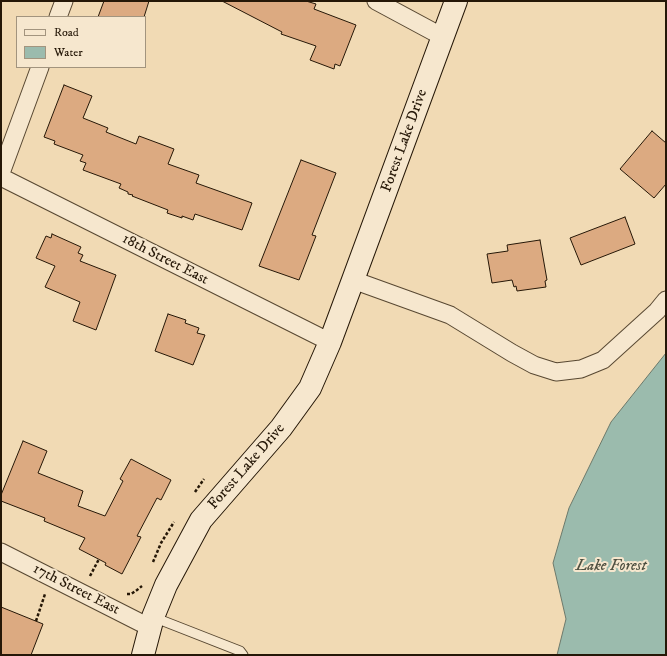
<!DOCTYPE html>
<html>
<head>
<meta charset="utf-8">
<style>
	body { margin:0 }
	#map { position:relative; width:667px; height:656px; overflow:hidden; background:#f1dab4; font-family:"IM FELL DW Pica",serif }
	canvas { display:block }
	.frame { position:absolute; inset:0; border:2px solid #251707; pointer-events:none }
	.legend { position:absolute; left:16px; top:16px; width:130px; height:52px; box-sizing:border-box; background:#f6e7ce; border:1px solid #a2947e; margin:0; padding:5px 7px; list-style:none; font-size:12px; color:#251707 }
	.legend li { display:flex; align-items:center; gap:8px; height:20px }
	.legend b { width:20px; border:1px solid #a2947e }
</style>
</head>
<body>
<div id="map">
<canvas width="667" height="656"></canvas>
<div class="frame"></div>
<ul class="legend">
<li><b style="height:5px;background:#f6e7ce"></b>Road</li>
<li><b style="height:11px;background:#9bbbad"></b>Water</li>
</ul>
</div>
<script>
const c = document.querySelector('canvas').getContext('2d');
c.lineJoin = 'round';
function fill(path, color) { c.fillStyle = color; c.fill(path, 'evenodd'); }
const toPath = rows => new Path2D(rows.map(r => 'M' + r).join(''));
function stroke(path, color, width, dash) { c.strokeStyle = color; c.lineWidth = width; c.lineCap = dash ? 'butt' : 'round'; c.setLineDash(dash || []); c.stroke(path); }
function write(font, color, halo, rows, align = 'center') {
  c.font = font + ' "IM FELL DW Pica",serif'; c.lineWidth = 4; c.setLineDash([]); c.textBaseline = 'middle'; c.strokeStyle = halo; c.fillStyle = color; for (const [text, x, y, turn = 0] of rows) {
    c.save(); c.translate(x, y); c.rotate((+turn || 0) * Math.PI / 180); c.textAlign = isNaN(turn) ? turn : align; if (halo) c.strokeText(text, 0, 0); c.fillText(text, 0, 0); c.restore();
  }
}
const water = toPath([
	[666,353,666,655,557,655,566,619,553,563,569,508,611,422,666,353]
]);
fill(water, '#9bbbad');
stroke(water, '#6c796b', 1);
const building = toPath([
	[104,1,149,1,144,17,98,17,104,1],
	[222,1,306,1,316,4,314,9,356,25,340,66,335,64,334,69,310,60,316,46,281,34,282,32,222,1],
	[64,85,92,96,83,118,108,128,106,132,136,144,139,136,174,149,168,164,199,175,196,183,252,203,242,230,195,214,193,220,182,216,182,218,167,213,168,210,132,196,133,195,128,194,128,192,119,188,121,184,83,170,86,163,80,161,83,155,54,144,55,141,44,137,64,85],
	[652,131,666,143,666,184,654,198,620,169,652,131],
	[301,160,336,173,312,235,316,236,299,280,259,266,301,160],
	[625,217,635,244,581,265,570,238,625,217],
	[52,234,81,247,78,253,83,255,80,261,116,275,96,330,73,321,80,302,45,287,55,266,36,258,46,236,51,238,52,234],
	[540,240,547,280,545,281,546,287,517,291,516,286,514,287,512,280,492,283,487,254,508,251,507,245,540,240],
	[168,314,186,320,185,323,199,328,197,333,205,335,193,365,155,351,168,314],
	[23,441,47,451,38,473,83,491,78,506,105,516,123,481,120,479,131,459,171,480,161,500,157,498,137,536,141,537,122,574,105,565,106,563,79,549,85,538,44,521,45,518,1,501,1,495,23,441],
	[1,607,43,624,31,655,1,655,1,607]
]);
fill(building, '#dcaa81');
stroke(building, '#251707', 1);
const lane = toPath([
	[153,617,240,651,243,655]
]);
const street = toPath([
	[376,1,443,37],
	[58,17,64,1],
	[1,173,40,67],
	[1,177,330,342],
	[353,280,450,315,512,353,534,365,556,372,581,369,603,360,657,311,666,300],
	[1,552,151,628]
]);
const secondary = toPath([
	[143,655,153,617,166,585,201,520,281,428,310,388,330,342,353,280,456,1]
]);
stroke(lane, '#584832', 11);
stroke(street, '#584832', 19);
stroke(secondary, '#251707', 24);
stroke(toPath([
	[195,492,204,479],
	[153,562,161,543,174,522],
	[90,576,99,559],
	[127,594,131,594,137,590,142,586],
	[36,621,45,594]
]), '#251707', 2.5, [3, 2]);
stroke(lane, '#f6e7ce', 9);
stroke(street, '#f6e7ce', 17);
stroke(secondary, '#f6e7ce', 22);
write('15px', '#251707', '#f6e7ce', [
	["Forest Lake Drive",405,141,-70],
	["18th Street East",165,260,27],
	["Forest Lake Drive",247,467,-49],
	["17th Street East",76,590,27]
]);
write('italic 16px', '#4e5041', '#f6e7ce', [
	["Lake Forest",611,567]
]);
</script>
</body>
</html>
